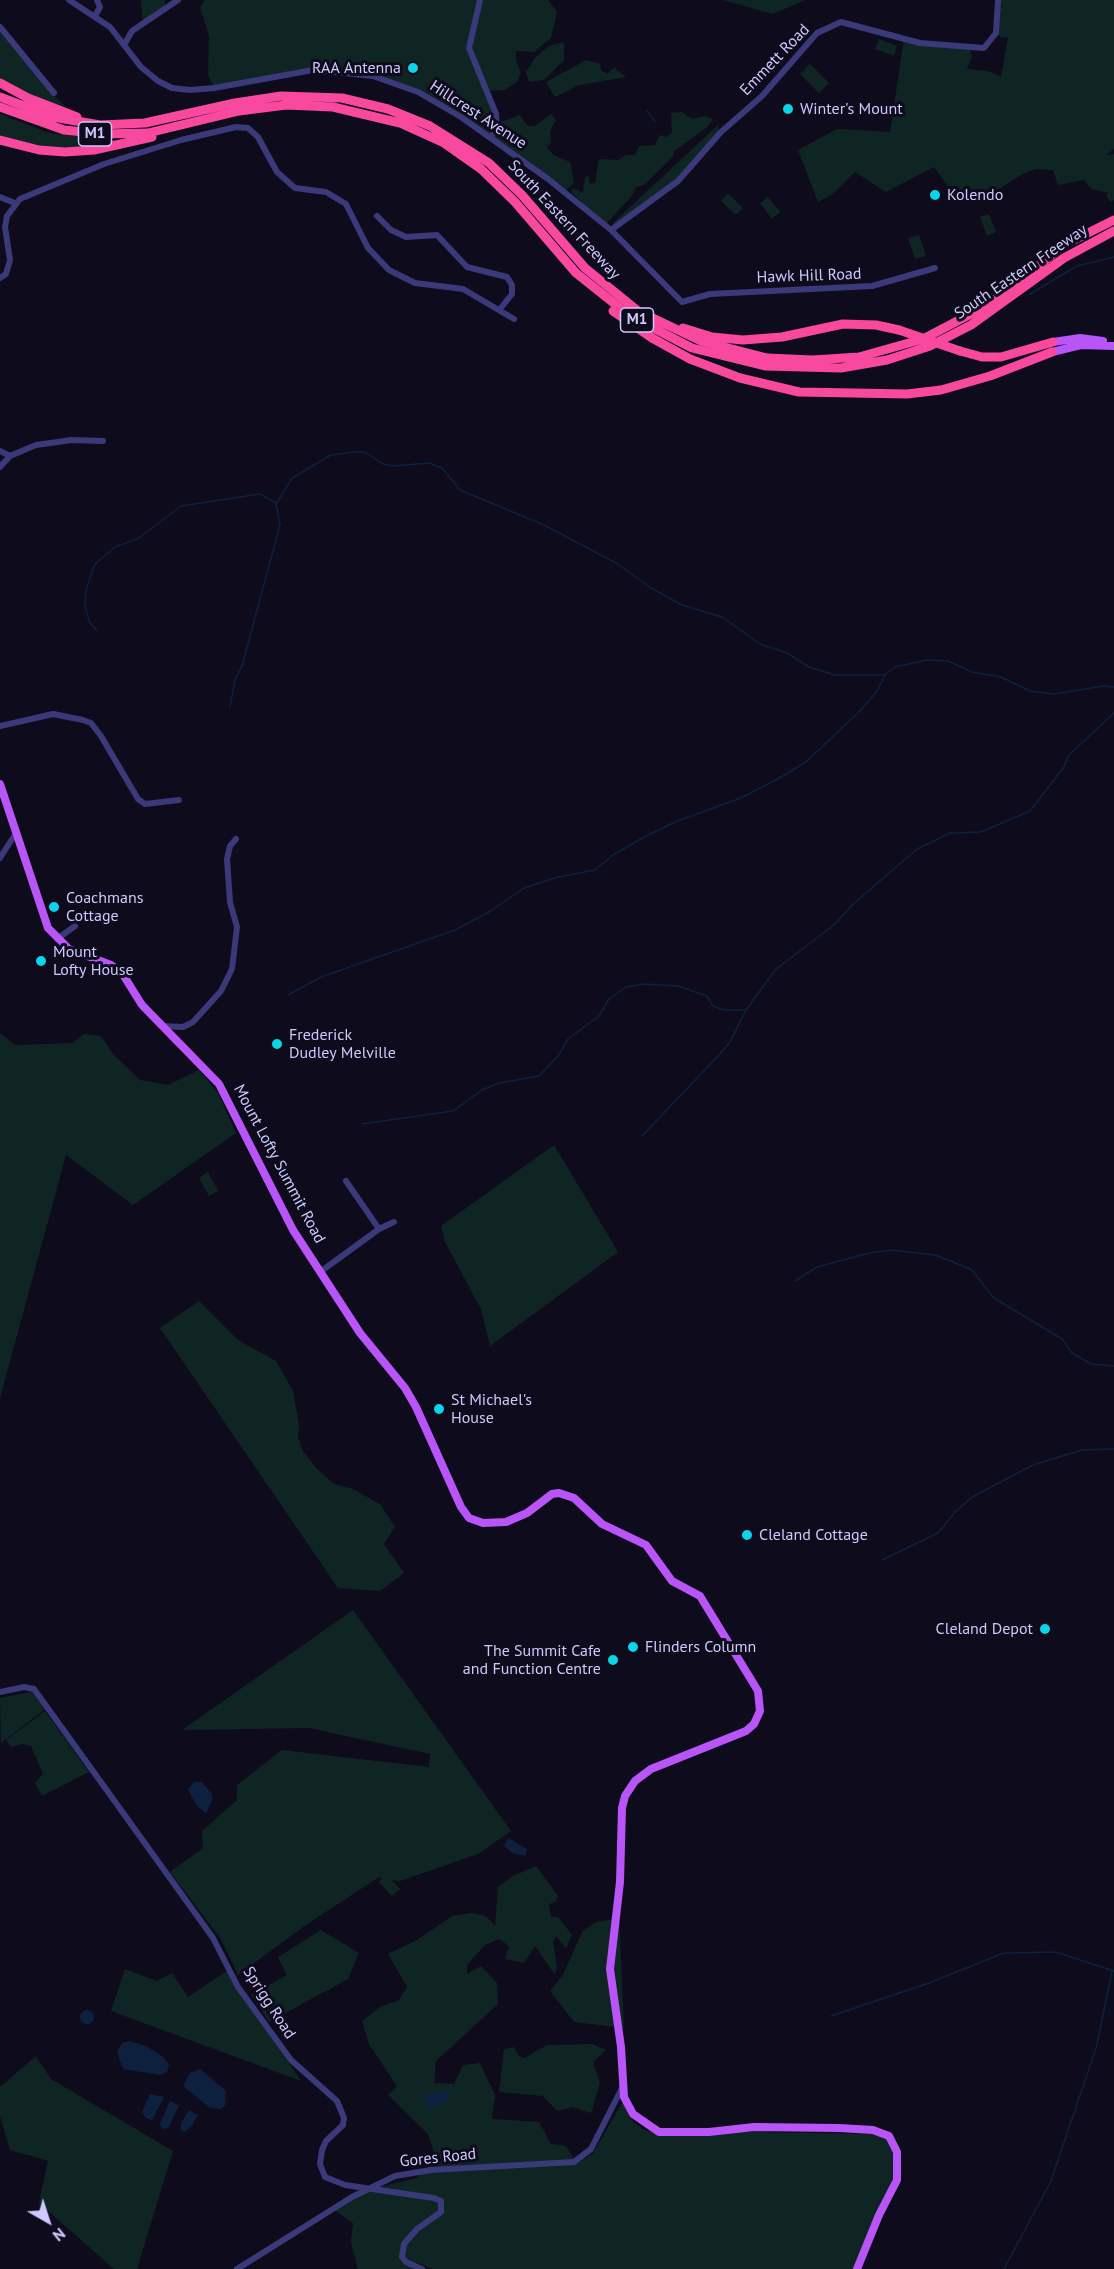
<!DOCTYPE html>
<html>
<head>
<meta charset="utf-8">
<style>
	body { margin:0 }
	#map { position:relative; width:1114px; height:2269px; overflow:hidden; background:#0e0c1c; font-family:"PT Sans",sans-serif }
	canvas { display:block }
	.north { position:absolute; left:18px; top:2191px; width:60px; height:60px; -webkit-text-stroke:4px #0e0c1c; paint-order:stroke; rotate:141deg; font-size:16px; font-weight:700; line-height:24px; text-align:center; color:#cec9fd }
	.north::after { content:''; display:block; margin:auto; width:21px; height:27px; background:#cec9fd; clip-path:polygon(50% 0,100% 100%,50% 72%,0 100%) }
</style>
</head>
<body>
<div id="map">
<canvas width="1114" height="2269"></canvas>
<div class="north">N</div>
</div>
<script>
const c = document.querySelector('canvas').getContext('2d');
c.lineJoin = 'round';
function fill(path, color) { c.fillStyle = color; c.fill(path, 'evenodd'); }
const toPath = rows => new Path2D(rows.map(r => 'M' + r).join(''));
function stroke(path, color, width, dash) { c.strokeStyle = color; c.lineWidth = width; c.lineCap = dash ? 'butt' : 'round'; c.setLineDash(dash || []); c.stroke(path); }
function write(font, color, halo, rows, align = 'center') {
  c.font = font + ' "PT Sans",sans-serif'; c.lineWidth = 6; c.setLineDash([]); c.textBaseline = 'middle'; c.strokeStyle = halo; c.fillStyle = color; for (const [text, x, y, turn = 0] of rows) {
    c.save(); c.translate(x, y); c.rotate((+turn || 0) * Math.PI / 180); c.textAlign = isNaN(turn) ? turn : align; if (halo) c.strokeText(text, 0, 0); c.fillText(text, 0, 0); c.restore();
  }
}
fill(toPath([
	[141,0,165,0,165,11,143,23],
	[205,0,548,0,557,12,551,38,534,52,516,51,516,60,521,73,517,82,505,90,485,91,497,123,520,115,527,125,535,126,551,114,556,120,550,131,551,143,547,147,553,155,570,162,574,183,564,192,491,137,418,92,373,76,313,70,214,88,208,75,209,36,200,7],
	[723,0,805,0,773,14],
	[998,0,1114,0,1114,149,1106,155,1114,154,1114,200,1110,202,1106,195,1108,193,1091,189,1084,180,1058,185,1053,170,1036,169,1024,173,999,189,952,192,934,167,886,192,855,172,833,194,818,202,798,150,837,129,890,132,904,39,969,47,972,56,967,69,988,71,1001,77,1008,37,1002,38,996,33],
	[0,32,53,94,66,107,34,98,0,79],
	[879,39,897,46,894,56,875,49],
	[564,42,564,60,544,80,529,82,526,72,535,58,549,46],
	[586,60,600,64,601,70,607,74,614,68,626,77,579,85,555,97,546,82],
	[810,64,829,83,819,93,800,74],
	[682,112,692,119,705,116,713,119,707,127,673,152,674,155,644,185,636,187,631,197,605,225,579,204,581,201,571,192,573,188,583,193,585,177,589,176,590,184,595,183,599,159,618,160,626,155,635,155,639,146,655,145,660,135,666,137,672,133,671,113],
	[0,114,49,133,120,141,98,147,47,148,0,137],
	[718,125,719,134,678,181,617,226,613,223],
	[728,193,743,208,736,215,721,201],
	[768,197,780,212,772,219,760,203],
	[989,214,996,232,987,236,980,217],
	[919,235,926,256,915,259,908,238],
	[0,1033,15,1045,73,1043,84,1034,101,1036,113,1054,140,1080,168,1085,199,1070,218,1093,236,1133,133,1205,66,1155,0,1398],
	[554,1145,618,1252,490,1346,481,1309,445,1242,441,1226],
	[208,1172,218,1191,209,1196,199,1178],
	[199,1301,238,1340,276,1361,293,1391,299,1425,298,1437,303,1451,316,1468,334,1484,353,1489,380,1504,395,1527,384,1544,404,1573,380,1591,338,1588,160,1328],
	[353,1610,511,1831,478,1854,400,1881,392,1880,400,1889,392,1896,379,1882,382,1878,379,1877,303,1927,238,1975,221,1939,170,1872,203,1848,202,1831,237,1800,237,1785,282,1750,429,1767,430,1754,309,1728,182,1730],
	[32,1692,45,1709,1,1743,0,1698],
	[45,1711,89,1772,42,1796,35,1783,43,1774,31,1746,23,1744,11,1747,6,1740],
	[536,1866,558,1896,555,1902,549,1904,551,1917,558,1917,572,1935,566,1948,556,1936,553,1942,557,1967,555,1975,535,1946,524,1963,505,1959,509,1946,499,1939,485,1945,467,1965,467,1974,481,1966,497,1983,498,2004,436,2061,434,2083,454,2084,463,2065,480,2063,495,2095,492,2119,539,2122,551,2144,566,2146,577,2164,593,2153,624,2100,627,2112,634,2123,645,2130,669,2136,748,2132,875,2134,886,2138,894,2154,893,2179,855,2269,433,2269,416,2262,412,2269,358,2269,351,2242,353,2223,333,2209,372,2189,417,2178,436,2159,428,2134,388,2095,397,2086,369,2044,362,2021,380,2007,399,2000,407,1987,388,1954,417,1940,452,1916,471,1913,486,1916,495,1926,498,1887,513,1876],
	[619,1913,624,2028,574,2022,550,1991,563,1975,583,1930,597,1922,615,1919],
	[321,1930,359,1953,348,1979,269,2022,251,1995,287,1975,278,1957],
	[125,1969,157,1981,172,1973,188,1997,227,1971,301,2081,111,2011],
	[592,2044,606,2050,593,2062,600,2083,591,2113,573,2107,557,2111,543,2096,499,2092,504,2049,514,2047,519,2056,524,2058,547,2045],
	[36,2056,51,2079,173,2151,137,2269,114,2269,39,2203,48,2161,10,2150,0,2116,0,2087]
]), '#0f2524');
fill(toPath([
	[194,1782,202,1782,211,1793,213,1798,206,1813,197,1806,188,1789],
	[508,1838,527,1849,525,1856,513,1853,504,1846],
	'80 2017a7 7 0 1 1 14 0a7 7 0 1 1-14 0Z',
	[129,2041,146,2046,162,2056,169,2065,167,2072,161,2075,123,2069,117,2052,122,2043],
	[200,2069,226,2091,225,2106,220,2109,210,2108,183,2086,190,2073],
	[448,2091,451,2092,449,2099,428,2110,423,2095],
	[150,2094,164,2097,152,2120,146,2118,142,2112],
	[170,2101,179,2106,168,2128,164,2129,159,2126],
	[189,2110,198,2115,191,2127,184,2132,181,2130,181,2123]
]), '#0d213e');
stroke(toPath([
	[647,111,655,121],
	[1030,294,1077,266,1114,257],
	[97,631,90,623,85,607,86,590,95,564,115,547,139,538,181,506,260,494,276,503],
	[230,707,235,680,242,666,280,525,276,504,292,478,331,455,354,452,365,452,383,464,393,466,429,463,442,468,460,490,544,525,616,563,651,588,682,605,722,617,760,644,787,653,809,667,835,675,885,675],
	[288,995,321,977,455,930,489,912,524,888,558,877,595,870,613,855,646,836,675,822,741,798,783,776,807,761,861,710,877,691,885,675,895,667,926,660,948,661,972,672,1001,677,1030,691,1054,694,1104,686,1114,687],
	[362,1124,453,1111,482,1090,499,1083,539,1076,558,1056,568,1039,599,1016,609,999,626,987,644,984,678,986,707,996,713,1006,723,1010,745,1010],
	[642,1136,718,1056,730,1042,746,1010,775,970,835,924,852,905,917,849,950,833,981,832,1030,811,1064,767,1069,755,1114,713],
	[795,1281,817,1267,869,1253,892,1250,935,1255,971,1269,994,1298,1062,1339,1072,1353,1091,1364,1114,1366],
	[882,1560,938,1533,955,1512,972,1497,1033,1465,1082,1450,1114,1449],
	[831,2016,929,1983,1004,1953,1056,1952,1114,1971],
	[1004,2269,1051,2181,1096,2048,1112,1972]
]), '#0d213e', 1.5);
stroke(toPath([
	[69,0,110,27,141,67,158,81,172,88,190,90,214,88,313,70,373,76,418,92,461,117,548,179,611,230,682,302,710,294,872,286,935,268],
	[480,0,469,48,496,114,497,128,491,137],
	[95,16,100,7,97,0],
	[0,27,54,93],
	[124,45,132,31,178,0],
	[0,197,15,203],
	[377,216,391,230,406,237,437,235,467,267,507,277,512,285,512,294,500,309],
	[611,230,678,181,721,132,762,96,817,33,841,22,920,43,984,48,996,33,998,0],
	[0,278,6,274,10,260,5,227,7,216,20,199,104,164,181,140,236,127,248,128,258,137,277,172,295,188,326,192,346,204,368,248,389,270,415,283,463,289,514,319],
	[0,451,10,456],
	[0,467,10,456,36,445,72,440,103,441],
	[0,726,53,714,83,720,91,723,101,736,138,799,145,804,179,800],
	[0,858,14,836,18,835],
	[57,939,75,926],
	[162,1026,183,1027,193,1022,221,991,232,969,237,927,230,902,227,859,230,846,236,839],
	[346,1181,379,1229],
	[320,1272,379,1229,394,1222],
	[0,1692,24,1687,34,1689,213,1938,238,1987,291,2060,337,2101,344,2118,343,2125,326,2141,322,2150,320,2164,325,2177,345,2185,434,2198,441,2201,441,2212,417,2229,404,2244,402,2257,406,2262,422,2269],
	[237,2269,352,2197,395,2176,431,2170,574,2162,591,2149,622,2088]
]), '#3a3979', 6);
stroke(toPath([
	[1053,342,1080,338,1103,341],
	[1052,352,1081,345,1114,346],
	[0,784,48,928,69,949,111,965,122,973,142,1005,219,1084,293,1230,360,1333,405,1388,416,1407,461,1507,469,1518,483,1523,506,1522,527,1513,552,1494,559,1493,574,1498,602,1524,646,1545,672,1581,700,1596,758,1691,760,1711,754,1724,746,1731,651,1769,635,1781,625,1796,622,1808,620,1882,610,1969,621,2047,624,2097,633,2114,659,2132,709,2132,754,2127,839,2128,873,2130,889,2136,897,2152,897,2180,879,2215,857,2269]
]), '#b954f8', 8);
stroke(toPath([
	[0,83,28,98,77,117],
	[0,97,53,117,100,125,145,123,235,103,281,96,342,98,388,109,430,126,489,163,522,195,585,268,638,311,701,341,767,358,813,360,859,357,923,339,986,306,1066,244,1114,220],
	[0,107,64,130,103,134,148,133,239,111,286,105,333,107,400,123,444,143,481,169,515,202,576,273,630,316,692,348,765,366,841,368,887,360,930,346,971,325,1064,258,1114,231],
	[0,140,39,150,65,152,94,150,152,137],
	[613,311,652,338,690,359,740,378,799,392,907,394,941,390,990,376,1052,352],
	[683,328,712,337,743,340,782,337,843,324,876,325,899,330],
	[960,351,982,357,1001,357,1053,342]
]), '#f8499f', 9);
stroke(toPath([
	[899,330,960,351]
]), '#f8499f', 9);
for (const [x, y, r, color] of [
	[413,68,6,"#09d4e8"],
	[788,109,6,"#09d4e8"],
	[935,195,6,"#09d4e8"],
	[54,907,6,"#09d4e8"],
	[41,961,6,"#09d4e8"],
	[277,1044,6,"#09d4e8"],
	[439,1409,6,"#09d4e8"],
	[747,1535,6,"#09d4e8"],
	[1045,1629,6,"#09d4e8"],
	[633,1647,6,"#09d4e8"],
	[613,1660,6,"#09d4e8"]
]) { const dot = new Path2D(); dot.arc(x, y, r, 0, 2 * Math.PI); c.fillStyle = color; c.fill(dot); stroke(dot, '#0e0c1c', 2); }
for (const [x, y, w] of [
	[95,134,33],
	[637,320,33]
]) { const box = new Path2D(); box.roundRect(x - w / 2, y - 12, w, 24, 4.5); c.fillStyle = '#0e0c1c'; c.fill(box); stroke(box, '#cec9fd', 1.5); }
write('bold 15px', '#cec9fd', null, [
	["M1",95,134],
	["M1",637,320]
]);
write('16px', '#cec9fd', '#0e0c1c', [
	["Emmett Road",775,60,-46],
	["Hillcrest Avenue",478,115,33],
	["South Eastern Freeway",564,220,47],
	["South Eastern Freeway",1021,272,-34],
	["Hawk Hill Road",809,276,-2],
	["Mount Lofty Summit Road",279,1164,62],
	["Sprigg Road",269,2003,57],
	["Gores Road",438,2158,-6]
]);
write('16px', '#cec9fd', '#0e0c1c', [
	["RAA Antenna",401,68,"right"],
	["Winter's Mount",800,109],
	["Kolendo",947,195],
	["Coachmans",66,898],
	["Cottage",66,916],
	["Mount",53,952],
	["Lofty House",53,970],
	["Frederick",289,1035],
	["Dudley Melville",289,1053],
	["St Michael's",451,1400],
	["House",451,1418],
	["Cleland Cottage",759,1535],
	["Cleland Depot",1033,1629,"right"],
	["Flinders Column",645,1647],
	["The Summit Cafe",601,1651,"right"],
	["and Function Centre",601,1669,"right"]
], 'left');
</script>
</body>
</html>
